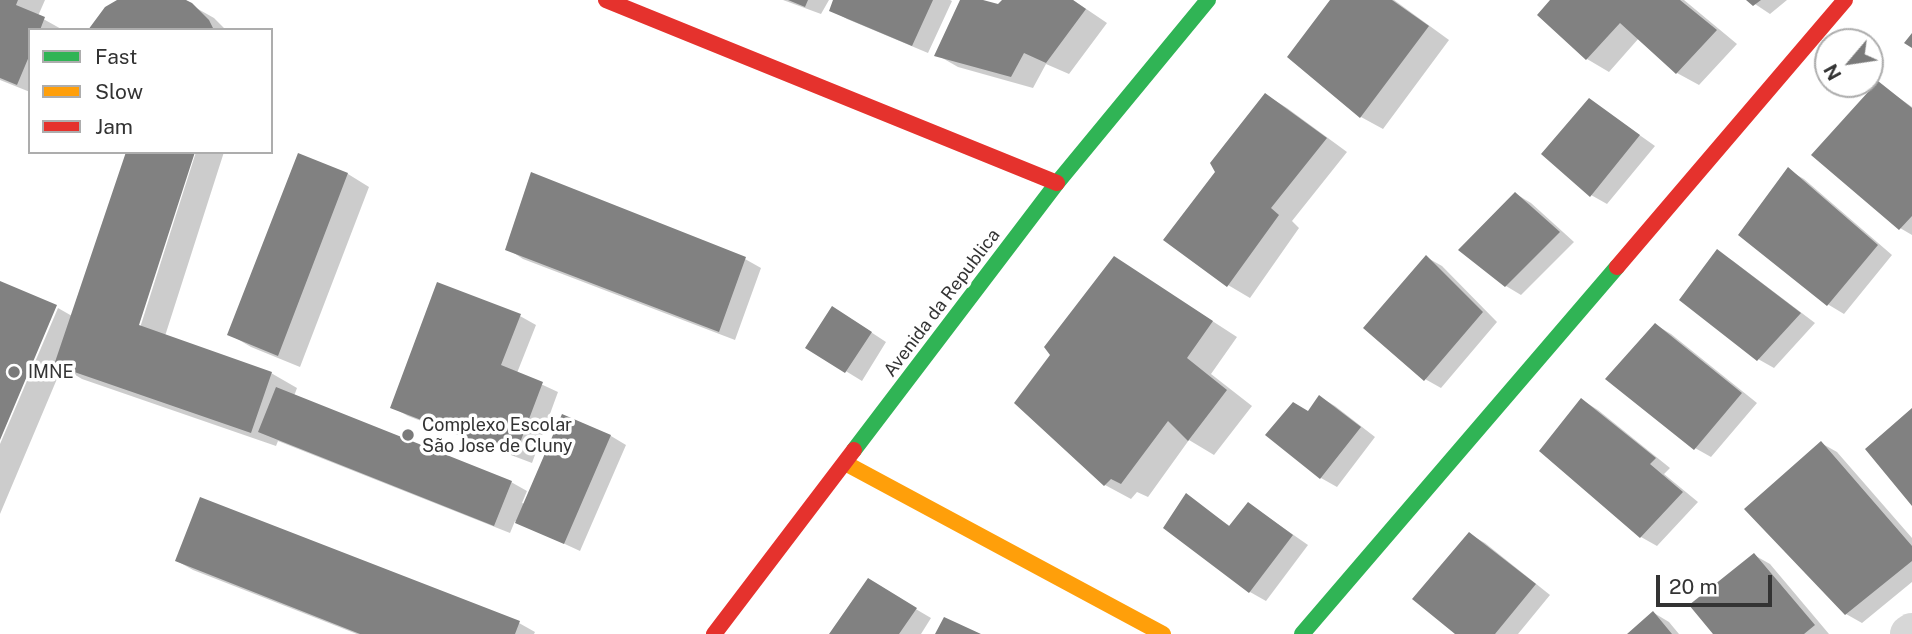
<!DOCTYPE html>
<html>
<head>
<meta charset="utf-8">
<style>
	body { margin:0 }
	#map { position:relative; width:1912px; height:634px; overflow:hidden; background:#fff; font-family:"Public Sans",sans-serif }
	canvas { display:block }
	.legend { position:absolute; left:28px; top:28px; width:245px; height:126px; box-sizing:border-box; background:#fff; border:2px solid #adadad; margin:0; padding:9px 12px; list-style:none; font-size:21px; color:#333 }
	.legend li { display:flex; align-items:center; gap:14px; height:35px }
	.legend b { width:35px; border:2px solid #adadad }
	.north { position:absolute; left:1814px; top:28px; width:70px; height:70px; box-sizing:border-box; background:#fff; border:2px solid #adadad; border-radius:50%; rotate:241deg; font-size:19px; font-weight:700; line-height:28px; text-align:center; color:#333 }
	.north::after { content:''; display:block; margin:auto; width:24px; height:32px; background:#7a7a7a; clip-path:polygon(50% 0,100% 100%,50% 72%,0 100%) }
	.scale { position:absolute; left:1656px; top:575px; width:116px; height:32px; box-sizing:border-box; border:4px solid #333; border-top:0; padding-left:9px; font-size:21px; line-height:24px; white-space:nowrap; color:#333; -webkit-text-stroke:5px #fff; paint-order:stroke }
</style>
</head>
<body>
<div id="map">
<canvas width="1912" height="634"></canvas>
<ul class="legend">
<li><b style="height:9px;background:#30b455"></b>Fast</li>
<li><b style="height:9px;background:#ff9f0a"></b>Slow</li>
<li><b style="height:9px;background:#e5322d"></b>Jam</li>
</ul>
<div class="north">N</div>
<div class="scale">20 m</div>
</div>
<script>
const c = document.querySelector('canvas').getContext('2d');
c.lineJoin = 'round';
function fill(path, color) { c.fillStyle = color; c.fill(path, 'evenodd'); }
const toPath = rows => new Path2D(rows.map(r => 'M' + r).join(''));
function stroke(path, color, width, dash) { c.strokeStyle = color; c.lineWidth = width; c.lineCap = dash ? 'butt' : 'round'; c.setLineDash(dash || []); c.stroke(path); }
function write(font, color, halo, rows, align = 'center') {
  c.font = font + ' "Public Sans",sans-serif'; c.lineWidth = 7; c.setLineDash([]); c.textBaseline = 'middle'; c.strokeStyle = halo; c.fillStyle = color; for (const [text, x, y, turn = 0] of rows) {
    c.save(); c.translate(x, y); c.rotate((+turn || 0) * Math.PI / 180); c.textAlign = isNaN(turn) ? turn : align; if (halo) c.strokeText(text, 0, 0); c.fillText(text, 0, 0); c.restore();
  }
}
fill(toPath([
	[0,0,45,0,38,16,63,30,30,30,30,92,0,80],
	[120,0,182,0,214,18,226,30,90,30],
	[783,0,829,0,821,14],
	[835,0,950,0,952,1,928,53,847,19,831,10],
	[962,0,977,0,998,6,1004,0,1073,0,1107,23,1069,74,1046,64,1033,88,958,67,937,55],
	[1332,0,1394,0,1449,40,1383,129,1361,117,1290,57],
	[1552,0,1684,0,1737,44,1699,85,1677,73,1639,38,1609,72,1587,59,1539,15],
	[1749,0,1787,0,1770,14],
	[1878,83,1912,107,1912,235,1900,228],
	[1266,95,1287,108,1347,152,1292,221,1299,228,1250,298,1228,285,1217,172],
	[1590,100,1655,146,1607,204,1591,195],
	[196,152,224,152,165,336,271,373,297,388,294,396,511,482,527,491,522,503,525,504,563,416,611,436,626,445,580,551,515,521,510,533,278,441,276,446,82,379,62,367,0,514,0,444,58,308,72,316,138,334],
	[299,155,348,174,369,187,300,367,251,347,229,334],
	[1788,170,1804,179,1892,255,1844,314,1829,305,1740,234],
	[1516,194,1531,203,1574,242,1521,295,1506,286],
	[508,249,745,259,761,268,735,340,523,259],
	[1717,251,1733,261,1815,323,1774,368,1758,359],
	[1426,257,1442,266,1497,322,1441,388,1425,379],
	[1115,258,1237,337,1211,374,1252,406,1214,455,1189,440,1148,497,1137,492,1131,499,1105,485,1016,402,1052,355],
	[520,316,536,325,517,373,558,392,532,463,408,416,392,407],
	[848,317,886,342,862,381,808,348],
	[1656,325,1671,334,1757,403,1711,457,1695,448],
	[1320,397,1335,406,1375,437,1337,487,1321,478,1308,413],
	[1582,400,1598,410,1670,468,1664,474,1698,502,1657,546,1641,537],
	[1821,443,1837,452,1912,538,1912,582,1862,623,1846,614],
	[1186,496,1231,527,1249,504,1308,545,1266,601,1250,592,1166,528],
	[1469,534,1485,543,1550,595,1518,634,1457,634],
	[1754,555,1770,564,1829,634,1715,634],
	[177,561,519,623,535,632,534,634,357,634,193,570],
	[868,581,931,618,921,634,831,634],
	[1654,613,1669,622,1679,634,1630,634]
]), '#0003');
fill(toPath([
	[0,0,18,0,16,5,45,17,40,30,30,30,30,54,17,85,0,78],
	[117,0,186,0,192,3,209,20,214,30,88,30,105,7],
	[788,0,808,0,805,7],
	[833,0,933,0,912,46,829,11],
	[960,0,983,0,998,4,1002,0,1073,0,1086,9,1046,63,1024,53,1011,77,934,56],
	[1330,0,1392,0,1429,26,1360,118,1287,57],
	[1550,0,1680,0,1717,30,1676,74,1620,23,1586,60,1537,15],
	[1746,0,1761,0,1753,6],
	[1912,33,1912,48,1904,43],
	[1878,81,1912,108,1912,216,1899,230,1811,155],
	[1265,93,1327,138,1271,208,1279,215,1227,287,1163,240,1215,172,1210,163],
	[1589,98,1640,135,1590,197,1541,154],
	[126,152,195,152,139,325,272,372,251,433,54,365],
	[298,153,348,173,278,356,227,335],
	[1788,167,1878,245,1827,306,1738,235],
	[531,172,746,257,719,332,505,250],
	[1515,192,1560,232,1505,287,1458,250],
	[1717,249,1801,313,1757,361,1679,300],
	[1426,255,1483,312,1424,381,1363,328],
	[1114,256,1213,321,1187,358,1227,390,1188,441,1168,421,1121,484,1111,479,1104,486,1014,403,1050,355,1044,347],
	[0,281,57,305,0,440],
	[437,282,521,314,501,365,543,382,515,456,390,408],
	[832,306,872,332,845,373,805,348],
	[1655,323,1742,393,1694,450,1605,379],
	[276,387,512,481,494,526,258,432],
	[1319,395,1361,427,1320,479,1265,435,1293,402,1308,411],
	[1581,398,1656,458,1650,464,1683,492,1640,538,1539,451],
	[1912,408,1912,506,1865,449],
	[562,414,611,435,564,544,515,523],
	[1821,441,1912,546,1912,561,1845,615,1744,509],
	[1186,493,1229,526,1248,502,1293,535,1249,593,1163,528],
	[200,497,520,621,515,634,360,634,175,561],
	[1469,532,1536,584,1495,634,1455,634,1412,599],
	[1754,553,1815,625,1804,634,1713,634,1689,605],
	[868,578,917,608,899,634,829,634],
	[1653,611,1672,634,1627,634],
	[944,617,981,634,935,634]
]), '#818181');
stroke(toPath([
	[1909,634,1912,632]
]), '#d7d7d7', 38);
stroke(toPath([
	[854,450,1057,183,1208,0],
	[1302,634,1617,267]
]), '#30b455', 16);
stroke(toPath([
	[845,463,1163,634]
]), '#ff9f0a', 16);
stroke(toPath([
	[606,0,1057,183],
	[1617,267,1845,0],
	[714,634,854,450]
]), '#e5322d', 16);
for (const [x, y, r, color] of [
	[14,372,7,"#7a7a7a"],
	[408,435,7,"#7a7a7a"]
]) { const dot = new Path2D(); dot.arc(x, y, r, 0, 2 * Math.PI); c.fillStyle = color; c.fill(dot); stroke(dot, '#fff', 2.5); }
write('18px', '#333', '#fff', [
	["Avenida da Republica",942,303,-53]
]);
write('18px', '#333', '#fff', [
	["IMNE",28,372],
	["Complexo Escolar",422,425],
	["São Jose de Cluny",422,446]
], 'left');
</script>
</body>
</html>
